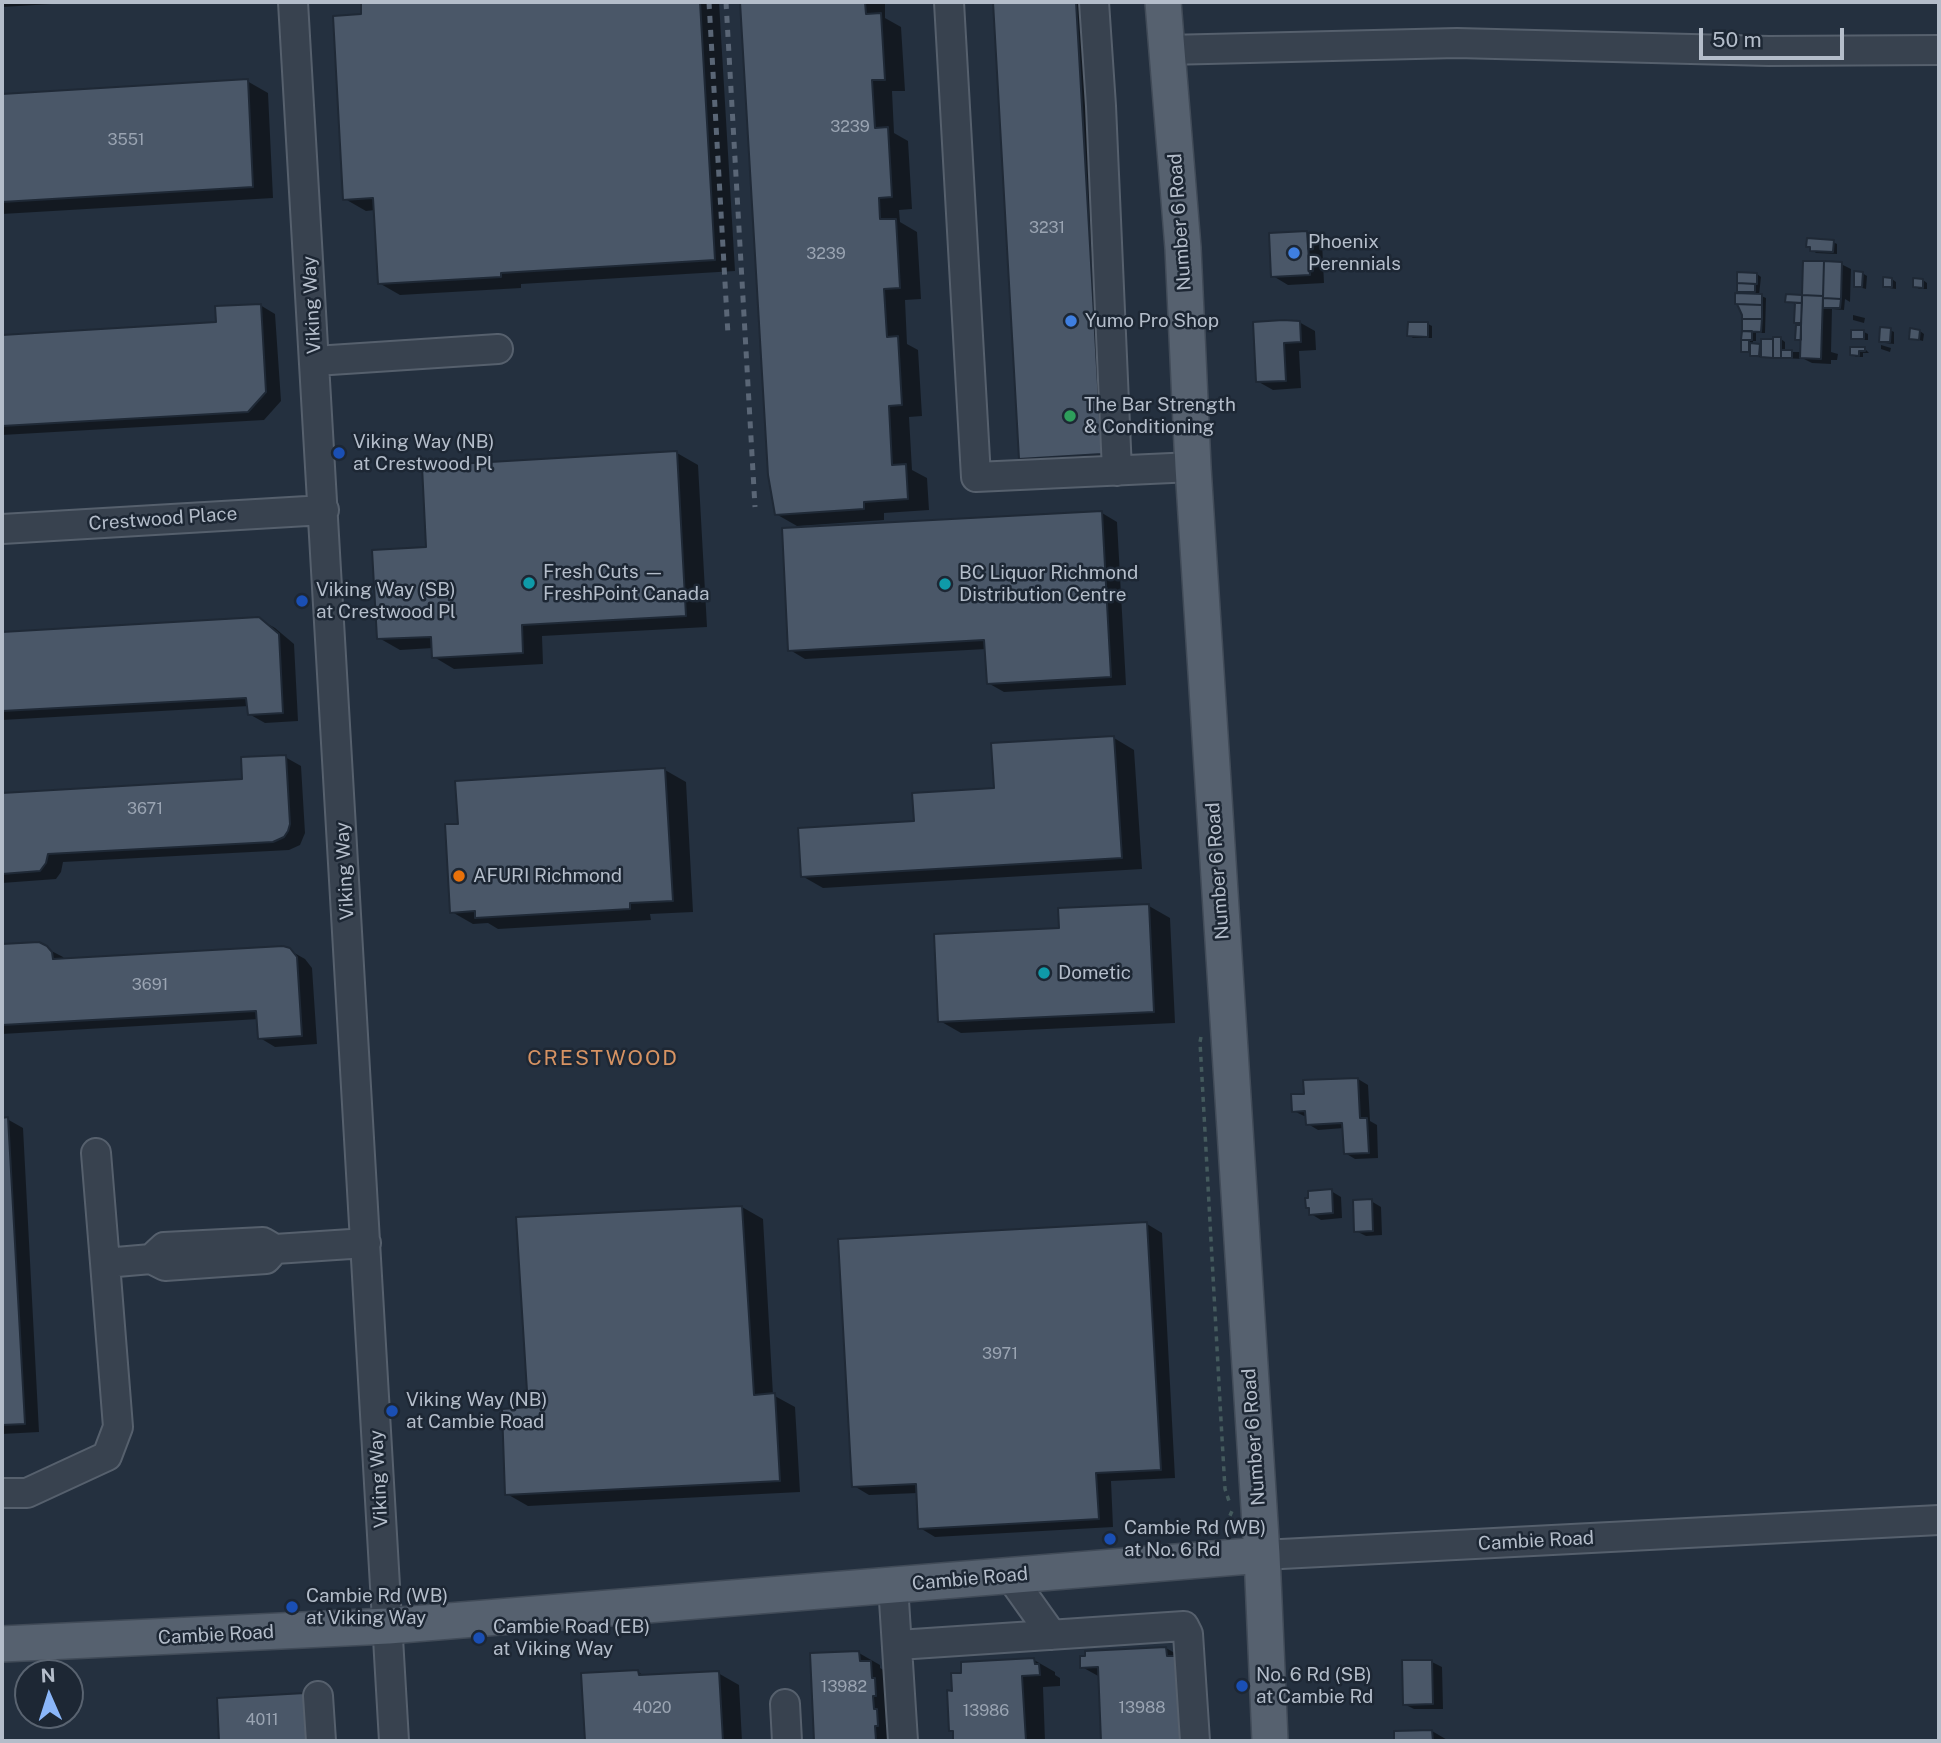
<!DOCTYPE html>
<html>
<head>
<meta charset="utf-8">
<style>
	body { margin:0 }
	#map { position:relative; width:1941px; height:1743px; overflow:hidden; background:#24303f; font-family:"Public Sans",sans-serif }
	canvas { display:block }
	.frame { position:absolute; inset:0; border:4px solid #b4bdca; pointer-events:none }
	.north { position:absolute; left:14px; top:1659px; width:70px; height:70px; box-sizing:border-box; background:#1d2734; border:2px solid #596370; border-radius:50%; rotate:357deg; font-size:19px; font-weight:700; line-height:28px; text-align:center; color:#b4bdca }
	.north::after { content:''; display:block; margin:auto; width:24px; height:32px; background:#8ab6f9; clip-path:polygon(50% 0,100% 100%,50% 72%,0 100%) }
	.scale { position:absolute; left:1699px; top:28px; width:145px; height:32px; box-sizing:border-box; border:4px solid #b4bdca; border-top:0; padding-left:9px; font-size:21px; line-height:24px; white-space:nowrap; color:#b4bdca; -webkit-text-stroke:5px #1d2734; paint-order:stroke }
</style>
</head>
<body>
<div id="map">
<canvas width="1941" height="1743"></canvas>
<div class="frame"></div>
<div class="north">N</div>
<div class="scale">50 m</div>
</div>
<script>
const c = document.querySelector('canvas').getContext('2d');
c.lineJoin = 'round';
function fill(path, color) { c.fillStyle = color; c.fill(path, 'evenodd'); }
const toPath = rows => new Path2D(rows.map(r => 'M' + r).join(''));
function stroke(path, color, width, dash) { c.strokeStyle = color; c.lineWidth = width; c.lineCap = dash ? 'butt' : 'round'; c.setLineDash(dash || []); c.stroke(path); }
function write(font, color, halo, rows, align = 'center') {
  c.font = font + ' "Public Sans",sans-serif'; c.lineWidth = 5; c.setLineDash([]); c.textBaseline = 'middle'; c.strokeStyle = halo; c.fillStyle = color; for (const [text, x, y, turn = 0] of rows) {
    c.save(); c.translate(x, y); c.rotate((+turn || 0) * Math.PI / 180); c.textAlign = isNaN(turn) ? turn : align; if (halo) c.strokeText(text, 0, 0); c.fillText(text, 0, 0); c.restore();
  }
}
fill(toPath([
	[2,2,85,2,2,7],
	[362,2,719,2,735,271,521,284,521,288,400,295,379,283,375,210,366,211,345,199,363,16],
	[741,2,885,2,885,18,901,27,905,91,892,91,894,133,908,141,912,209,899,210,900,222,917,232,921,299,905,300,907,344,918,350,922,416,909,417,912,470,927,478,929,510,884,513,884,520,797,526,776,514,769,475],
	[995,2,1096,2,1122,465,1041,470,1021,458],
	[247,81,268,93,273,198,2,214,2,95],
	[1307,233,1322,242,1324,283,1288,285,1273,276],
	[1833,242,1837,244,1837,254,1816,253,1808,246],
	[1805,263,1841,264,1851,269,1850,302,1845,299,1844,310,1832,309,1831,352,1838,354,1837,360,1831,360,1831,364,1812,363,1804,359,1756,357,1752,353,1743,351,1744,314,1737,303,1738,274,1757,274,1761,277,1759,295,1766,298,1765,333,1756,333,1756,341,1753,341,1753,345,1763,346,1763,340,1781,339,1785,342,1785,352,1800,352,1802,354,1802,342,1797,339,1805,327,1796,322,1797,304,1787,301,1804,296],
	[1862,273,1867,276,1866,289,1855,286],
	[1892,279,1896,282,1896,289,1889,288,1885,286],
	[1923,280,1927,283,1927,289,1919,289,1915,286],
	[260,305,275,314,281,401,264,420,2,435,2,337,218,324],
	[1853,315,1865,318,1864,323,1853,320],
	[1299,322,1315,331,1316,350,1299,351,1301,388,1273,390,1257,381,1254,324],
	[1428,324,1432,326,1432,338,1413,338,1409,335],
	[1890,330,1894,332,1894,344,1885,343,1881,341],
	[1920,331,1924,334,1923,341,1911,338],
	[1864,332,1868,334,1868,340,1857,340,1852,338],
	[1881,345,1891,348,1890,352,1881,349],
	[1852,349,1865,349,1869,353,1863,353,1863,357,1856,357,1852,354],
	[677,453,698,465,707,627,542,636,543,664,454,669,434,657,433,648,400,650,379,638],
	[1102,513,1117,522,1126,685,1004,692,988,683,986,649,805,659,790,650],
	[259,619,275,628,294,644,298,721,265,723,249,714,249,706,2,720,2,633],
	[1114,738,1134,750,1142,869,823,888,802,876,916,822],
	[285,757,301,766,305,833,300,845,289,850,63,862,61,872,56,879,2,883,2,795,244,781],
	[665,770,686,782,693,912,650,914,651,920,498,929,488,923,473,924,452,912,460,825],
	[1149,906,1170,918,1175,1023,961,1033,940,1021,1061,929],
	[38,944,63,957,65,960,289,950,305,959,312,968,317,1044,275,1047,260,1038,259,1019,2,1034,2,946],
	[1358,1079,1368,1085,1370,1121,1377,1125,1378,1158,1355,1159,1345,1153,1344,1128,1318,1130,1308,1124,1307,1116,1304,1116,1294,1111,1306,1095],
	[7,1119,23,1128,39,1432,2,1434,2,1120],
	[1331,1191,1341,1197,1342,1218,1321,1220,1311,1214,1310,1208],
	[1371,1201,1381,1207,1382,1235,1366,1236,1356,1231],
	[742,1207,763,1219,773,1395,795,1407,800,1492,528,1506,507,1494,530,1409],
	[1147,1224,1162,1233,1175,1478,1111,1481,1113,1527,935,1537,920,1528,918,1493,869,1495,854,1486],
	[1166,1648,1187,1660,1206,1741,1103,1741,1100,1677,1082,1667],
	[859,1653,880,1665,880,1668,891,1674,895,1741,816,1741,812,1655],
	[1034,1660,1055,1672,1055,1675,1060,1678,1060,1686,1043,1687,1045,1741,955,1741,955,1732,951,1730],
	[1432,1662,1442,1667,1443,1709,1414,1709,1404,1704],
	[638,1672,645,1676,718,1673,739,1685,742,1741,587,1741,583,1675],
	[1432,1731,1449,1741,1396,1741,1396,1732]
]), '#0007');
const building = toPath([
	[361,2,700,2,715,260,501,273,501,277,378,284,373,198,343,200,333,16,361,14,361,2],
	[740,2,865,2,866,14,881,13,885,80,872,80,875,128,888,127,892,197,879,198,880,219,896,219,900,288,884,289,887,337,898,336,902,405,889,406,892,465,906,464,908,499,864,502,864,509,775,515,768,475,740,2],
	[993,2,1076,2,1102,454,1019,459,993,2],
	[248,79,253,187,2,202,2,94,248,79],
	[1307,231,1310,275,1271,277,1269,233,1307,231],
	[1807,238,1834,240,1833,252,1810,251,1810,247,1806,247,1807,238],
	[1803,261,1824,261,1823,296,1802,295,1803,261],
	[1824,261,1842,262,1841,299,1823,298,1824,261],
	[1854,271,1863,272,1862,287,1854,287,1854,271],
	[1737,272,1757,273,1757,284,1737,283,1737,272],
	[1883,277,1892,278,1892,287,1883,287,1883,277],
	[1913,278,1923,279,1923,288,1913,287,1913,278],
	[1737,283,1755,284,1755,292,1737,292,1737,283],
	[1735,293,1762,294,1762,305,1735,304,1735,293],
	[1786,294,1802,295,1802,303,1785,302,1786,294],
	[1802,295,1823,296,1821,359,1800,358,1802,295],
	[1823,298,1841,299,1840,308,1823,308,1823,298],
	[1795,303,1802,303,1801,323,1794,323,1795,303],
	[261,304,266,392,248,412,2,426,2,335,216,322,215,306,261,304],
	[1737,304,1762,305,1762,319,1742,319,1742,315,1737,304],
	[1742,319,1762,319,1761,332,1742,331,1742,319],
	[1283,320,1300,321,1301,342,1284,343,1286,381,1256,382,1253,322,1283,320],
	[1408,322,1428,322,1428,337,1407,336,1408,322],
	[1796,325,1801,325,1801,340,1795,340,1796,325],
	[1880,327,1891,328,1890,342,1879,342,1880,327],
	[1910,328,1920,330,1919,340,1909,339,1910,328],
	[1851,330,1864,330,1864,339,1851,339,1851,330],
	[1742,331,1752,331,1752,340,1741,340,1742,331],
	[1773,337,1781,337,1781,358,1773,358,1773,337],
	[1761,339,1773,339,1773,358,1761,357,1761,339],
	[1741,340,1749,340,1749,352,1741,352,1741,340],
	[1750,343,1760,344,1759,356,1750,356,1750,343],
	[1850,347,1865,347,1865,351,1859,351,1859,356,1850,355,1850,347],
	[1781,350,1792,350,1792,358,1781,358,1781,350],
	[677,451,686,616,522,625,523,653,432,658,431,637,377,639,372,550,426,547,422,466,677,451],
	[1102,511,1111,677,987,684,984,640,788,651,782,528,1102,511],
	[259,617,279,634,283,713,248,715,246,698,2,711,2,632,259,617],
	[1114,736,1122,858,801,877,798,828,914,821,912,793,994,788,991,743,1114,736],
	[286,755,290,824,288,831,284,837,273,842,48,854,46,863,40,871,2,874,2,793,242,779,241,757,286,755],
	[665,768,673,901,630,903,630,909,475,918,475,911,450,913,445,824,458,824,455,781,665,768],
	[1149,904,1154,1012,938,1022,934,934,1059,928,1058,908,1149,904],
	[39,942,47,946,52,952,53,959,283,946,290,948,297,957,302,1036,258,1039,256,1011,2,1025,2,944,39,942],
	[1358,1078,1360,1118,1367,1118,1369,1153,1344,1154,1342,1123,1306,1125,1305,1111,1292,1112,1291,1094,1304,1094,1303,1080,1358,1078],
	[8,1117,25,1424,2,1425,2,1118,8,1117],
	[1332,1189,1333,1213,1309,1215,1309,1208,1306,1208,1305,1198,1308,1198,1308,1191,1332,1189],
	[1372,1199,1373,1231,1354,1232,1353,1200,1372,1199],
	[742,1206,754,1395,775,1393,780,1481,505,1495,502,1409,528,1407,516,1217,742,1206],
	[1147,1222,1161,1470,1096,1473,1099,1519,918,1529,916,1484,852,1487,838,1239,1147,1222],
	[1166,1647,1167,1656,1177,1656,1186,1741,1101,1741,1098,1667,1080,1668,1080,1656,1085,1656,1085,1651,1166,1647],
	[859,1651,860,1661,871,1661,872,1678,875,1678,876,1696,873,1696,874,1709,877,1709,878,1726,875,1726,876,1741,814,1741,810,1653,859,1651],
	[1034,1658,1035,1664,1039,1664,1040,1675,1022,1676,1026,1741,953,1741,953,1731,949,1731,947,1690,952,1691,951,1673,961,1673,961,1662,1034,1658],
	[1402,1660,1432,1660,1433,1704,1403,1705,1402,1660],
	[638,1670,639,1675,719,1671,723,1741,585,1741,581,1673,638,1670],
	[305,1693,307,1741,219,1741,217,1698,305,1693],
	[1432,1730,1433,1741,1394,1741,1394,1731,1432,1730]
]);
fill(building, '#4a5768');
stroke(building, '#1f2936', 2);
const minor = toPath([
	[293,2,394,1741],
	[949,2,976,477,1193,467],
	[1094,2,1101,106,1117,471],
	[1166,50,1457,43,1769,51,1939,50],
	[315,361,498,349],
	[2,529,324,510],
	[96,1153,105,1263,151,1259],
	[275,1249,266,1259,165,1266,151,1259,164,1247,263,1242,275,1249,366,1243],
	[2,1493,27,1493,107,1456,118,1427,105,1263],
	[1262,1555,1939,1520],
	[1010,1576,1052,1635],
	[893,1585,903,1741],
	[898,1645,1184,1626,1188,1634,1195,1741],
	[318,1696,321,1741],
	[785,1704,787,1741]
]);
const major = toPath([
	[1163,2,1183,248,1193,467,1262,1555,1270,1741],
	[2,1644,388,1626,1262,1555]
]);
stroke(minor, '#56606d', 32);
stroke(major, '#414b58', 38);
stroke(toPath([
	[1201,1037,1200,1042,1222,1438,1225,1489,1230,1504],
	[1226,1525,1232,1511]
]), '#445a5d', 3.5, [5, 5]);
stroke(minor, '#38424f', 28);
stroke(major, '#56616f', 35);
stroke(toPath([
	[709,2,728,335],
	[726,2,755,507]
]), '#5a6676', 5, [7, 7]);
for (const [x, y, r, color] of [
	[1294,253,7,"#3f7fe0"],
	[1071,321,7,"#3f7fe0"],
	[1070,416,7,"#2e9e5b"],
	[339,453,7,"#1a4fb4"],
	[529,583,7,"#0f9aa8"],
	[945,584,7,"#0f9aa8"],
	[302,601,7,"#1a4fb4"],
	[459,876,7,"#e8710a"],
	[1044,973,7,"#0f9aa8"],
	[392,1411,7,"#1a4fb4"],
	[1110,1539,7,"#1a4fb4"],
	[292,1607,7,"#1a4fb4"],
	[479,1638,7,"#1a4fb4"],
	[1242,1686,7,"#1a4fb4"]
]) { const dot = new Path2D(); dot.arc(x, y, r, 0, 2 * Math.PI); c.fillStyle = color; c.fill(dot); stroke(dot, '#1d2734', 2.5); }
write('16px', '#9aa4b2', null, [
	["3239",850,127],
	["3551",126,140],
	["3231",1047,228],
	["3239",826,254],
	["3671",145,809],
	["3691",150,985],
	["3971",1000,1354],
	["13982",844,1687],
	["4020",652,1708],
	["13988",1142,1708],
	["13986",986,1711],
	["4011",262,1720]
]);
write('19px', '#b4bdca', '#1d2734', [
	["Number 6 Road",1180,222,-94],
	["Viking Way",312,305,-93],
	["Crestwood Place",163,519,-4],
	["Viking Way",345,871,-93],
	["Number 6 Road",1218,871,-94],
	["Number 6 Road",1254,1437,-94],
	["Viking Way",379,1479,-93],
	["Cambie Road",1536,1541,-3],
	["Cambie Road",970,1579,-5],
	["Cambie Road",216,1635,-3]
]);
write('19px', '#b4bdca', '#1d2734', [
	["Phoenix",1308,242],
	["Perennials",1308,264],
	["Yumo Pro Shop",1085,321],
	["The Bar Strength",1084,405],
	["& Conditioning",1084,427],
	["Viking Way (NB)",353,442],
	["at Crestwood Pl",353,464],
	["Fresh Cuts —",543,572],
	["FreshPoint Canada",543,594],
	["BC Liquor Richmond",959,573],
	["Distribution Centre",959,595],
	["Viking Way (SB)",316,590],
	["at Crestwood Pl",316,612],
	["AFURI Richmond",473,876],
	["Dometic",1058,973],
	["Viking Way (NB)",406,1400],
	["at Cambie Road",406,1422],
	["Cambie Rd (WB)",1124,1528],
	["at No. 6 Rd",1124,1550],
	["Cambie Rd (WB)",306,1596],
	["at Viking Way",306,1618],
	["Cambie Road (EB)",493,1627],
	["at Viking Way",493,1649],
	["No. 6 Rd (SB)",1256,1675],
	["at Cambie Rd",1256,1697]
], 'left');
c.letterSpacing = '2px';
write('21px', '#d69363', '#1d2734', [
	["CRESTWOOD",603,1059]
]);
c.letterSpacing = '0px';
</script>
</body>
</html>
